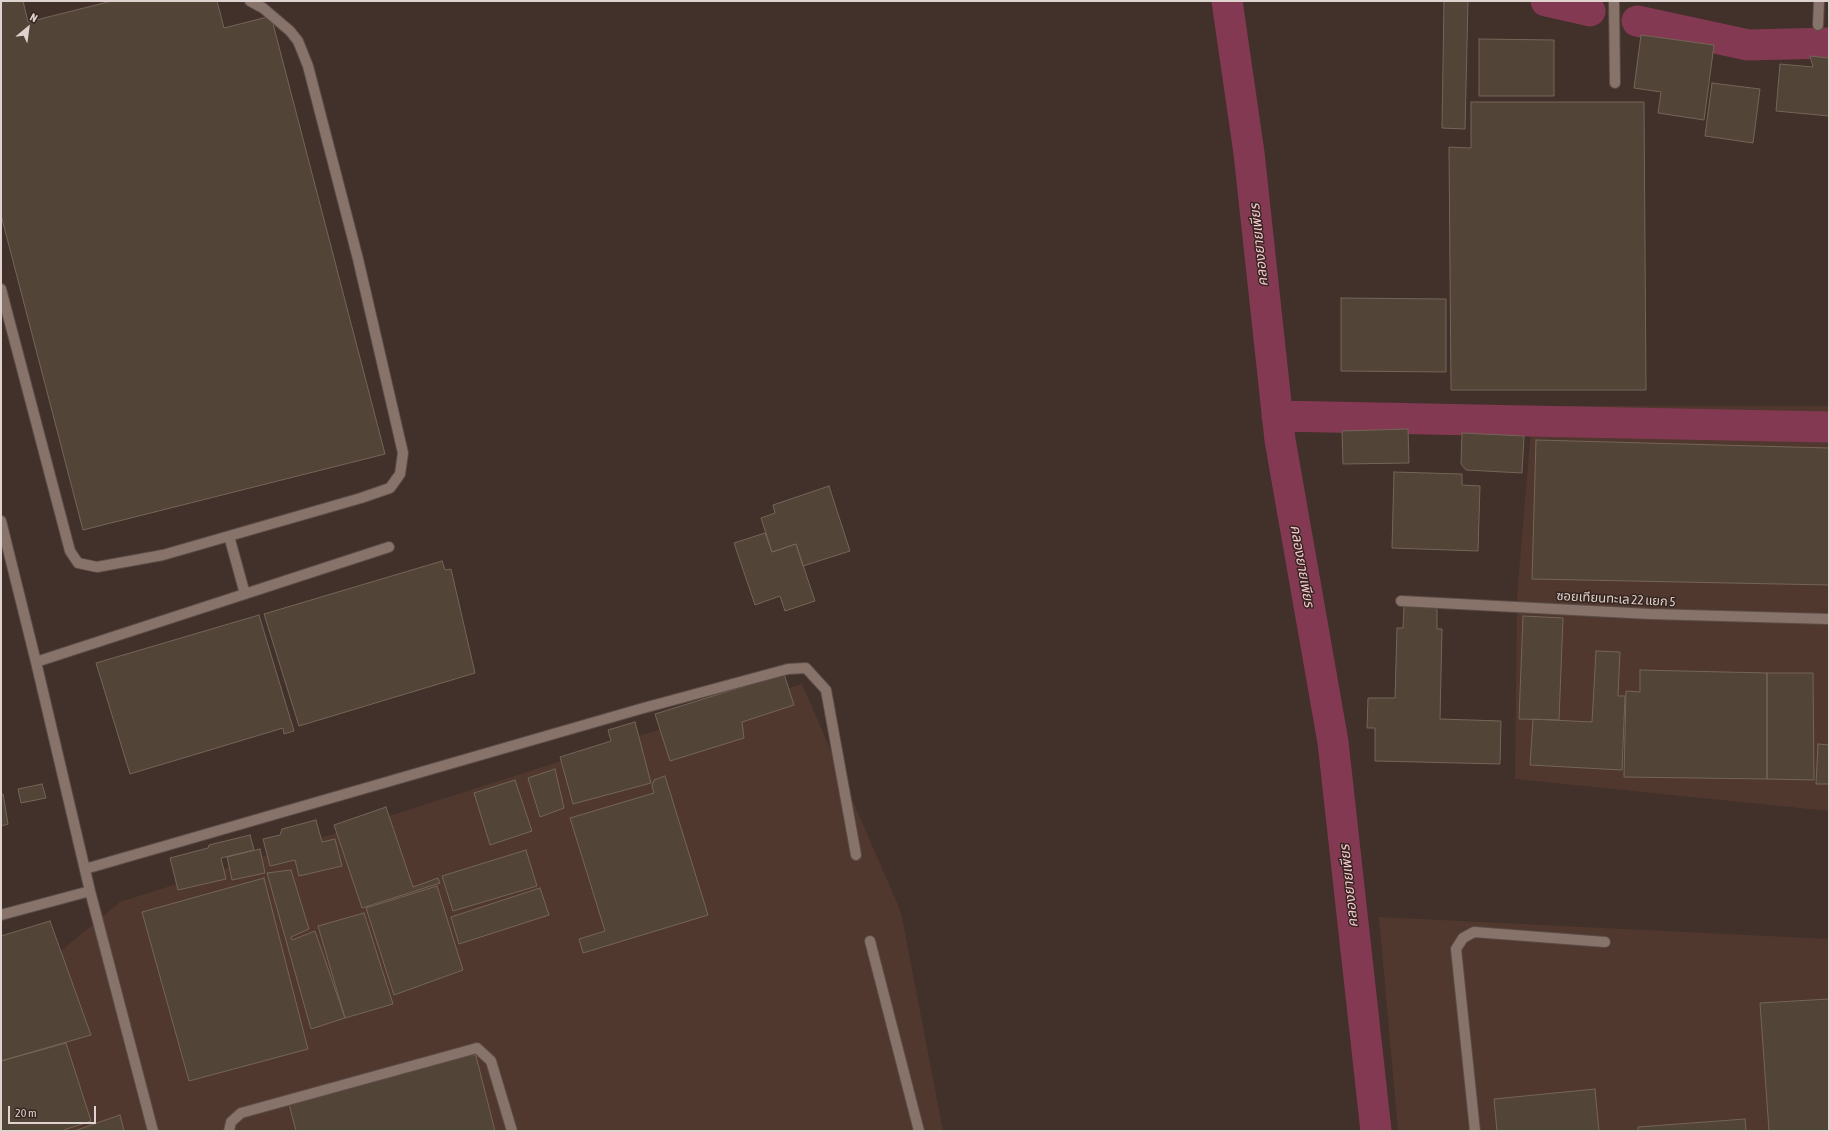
<!DOCTYPE html>
<html>
<head>
<meta charset="utf-8">
<style>
	body { margin:0 }
	#map { position:relative; width:1830px; height:1132px; overflow:hidden; background:#42302a; font-family:"Asap Condensed",sans-serif }
	canvas { display:block }
	.frame { position:absolute; inset:0; border:2px solid #dfd3cf; pointer-events:none }
	.north { position:absolute; left:8px; top:8px; width:40px; height:40px; -webkit-text-stroke:3px #372620; paint-order:stroke; rotate:29deg; font-size:11px; font-weight:700; line-height:16px; text-align:center; color:#dfd3cf }
	.north::after { content:''; display:block; margin:auto; width:14px; height:18px; background:#dfd3cf; clip-path:polygon(50% 0,100% 100%,50% 72%,0 100%) }
	.scale { position:absolute; left:8px; top:1106px; width:88px; height:18px; box-sizing:border-box; border:2px solid #dfd3cf; border-top:0; padding-left:5px; font-size:12px; line-height:14px; white-space:nowrap; color:#dfd3cf; -webkit-text-stroke:3px #372620; paint-order:stroke }
</style>
</head>
<body>
<div id="map">
<canvas width="1830" height="1132"></canvas>
<div class="frame"></div>
<div class="north">N</div>
<div class="scale">20 m</div>
</div>
<script>
const c = document.querySelector('canvas').getContext('2d');
c.lineJoin = 'round';
function fill(path, color) { c.fillStyle = color; c.fill(path, 'evenodd'); }
const toPath = rows => new Path2D(rows.map(r => 'M' + r).join(''));
function stroke(path, color, width, dash) { c.strokeStyle = color; c.lineWidth = width; c.lineCap = dash ? 'butt' : 'round'; c.setLineDash(dash || []); c.stroke(path); }
function write(font, color, halo, rows, align = 'center') {
  c.font = font + ' "Asap Condensed","Noto Sans Thai",sans-serif'; c.lineWidth = 3; c.setLineDash([]); c.textBaseline = 'middle'; c.strokeStyle = halo; c.fillStyle = color; for (const [text, x, y, turn = 0] of rows) {
    c.save(); c.translate(x, y); c.rotate((+turn || 0) * Math.PI / 180); c.textAlign = isNaN(turn) ? turn : align; if (halo) c.strokeText(text, 0, 0); c.fillText(text, 0, 0); c.restore();
  }
}
fill(toPath([
	[1533,406,1829,406,1829,811,1515,779,1517,596],
	[802,684,901,912,943,1131,1,1131,1,973,56,955,120,902],
	[1379,917,1829,939,1829,1131,1398,1131]
]), '#50382f');
stroke(toPath([
	[1227,1,1249,153,1280,440,1333,742,1376,1131],
	[1546,1,1590,11],
	[1637,21,1748,45,1829,43],
	[1277,416,1829,427]
]), '#843953', 31);
const building = toPath([
	[1,1,23,1,28,22,112,1,217,1,224,28,271,16,385,454,83,530,1,215,1,1],
	[1444,1,1468,1,1465,129,1442,128,1444,1],
	[1641,35,1714,45,1704,120,1658,113,1661,92,1634,88,1641,35],
	[1479,39,1554,40,1554,96,1479,96,1479,39],
	[1810,56,1829,58,1829,116,1776,111,1780,64,1813,67,1810,56],
	[1712,83,1760,89,1753,143,1705,136,1712,83],
	[1471,102,1644,102,1646,390,1451,390,1449,147,1471,148,1471,102],
	[1341,298,1446,299,1446,372,1341,371,1341,298],
	[1408,429,1409,463,1343,464,1342,431,1408,429],
	[1462,433,1524,436,1522,473,1466,470,1461,464,1462,433],
	[1536,440,1829,448,1829,585,1532,579,1536,440],
	[1394,472,1462,474,1462,485,1480,486,1478,551,1392,548,1394,472],
	[829,486,850,551,803,566,796,544,772,552,761,518,775,513,773,505,829,486],
	[765,533,772,552,796,544,815,601,785,611,780,596,755,605,734,543,765,533],
	[442,561,445,570,451,569,475,673,299,726,264,614,442,561],
	[1404,606,1437,607,1437,629,1442,629,1440,719,1501,721,1500,764,1375,761,1375,728,1367,728,1368,698,1395,698,1397,628,1403,628,1404,606],
	[259,615,294,731,284,734,283,728,130,774,96,663,259,615],
	[1523,616,1563,618,1559,720,1519,719,1523,616],
	[1596,651,1620,652,1618,696,1625,696,1622,770,1530,765,1533,719,1592,722,1596,651],
	[1640,670,1767,673,1767,779,1624,777,1626,691,1640,692,1640,670],
	[1767,673,1813,673,1814,780,1767,779,1767,673],
	[784,674,794,705,742,722,744,738,670,761,655,714,784,674],
	[635,722,651,783,573,804,560,757,611,741,608,730,635,722],
	[1818,744,1829,745,1829,784,1816,784,1818,744],
	[555,769,564,808,540,817,528,778,555,769],
	[665,776,708,915,583,953,579,939,605,931,570,818,654,793,652,786,654,780,665,776],
	[515,780,532,831,490,845,474,793,515,780],
	[42,784,46,798,21,803,18,789,42,784],
	[1,794,3,794,8,824,1,826,1,794],
	[386,807,413,887,438,878,440,883,362,908,334,825,386,807],
	[316,820,322,842,335,839,342,866,299,876,295,860,270,866,263,839,280,835,282,829,316,820],
	[250,835,254,850,221,858,226,879,178,890,170,858,208,848,209,845,250,835],
	[260,849,265,873,232,880,227,857,260,849],
	[526,850,537,886,453,911,442,876,526,850],
	[291,870,309,929,291,937,292,940,315,931,345,1018,311,1029,267,873,291,870],
	[264,878,308,1049,189,1081,142,912,264,878],
	[437,886,463,970,394,995,366,908,437,886],
	[540,888,549,915,459,944,451,917,540,888],
	[364,913,393,1004,345,1018,318,926,364,913],
	[50,921,91,1035,1,1061,1,936,50,921],
	[1829,999,1829,1131,1769,1131,1760,1003,1829,999],
	[66,1043,91,1121,61,1131,1,1131,1,1061,66,1043],
	[469,1052,476,1056,495,1131,296,1131,289,1104,469,1052],
	[1595,1089,1599,1131,1497,1131,1494,1099,1595,1089],
	[120,1115,124,1131,74,1131,120,1115],
	[1745,1119,1746,1131,1638,1131,1638,1127,1745,1119]
]);
fill(building, '#534438');
stroke(building, '#746557', 1);
const service = toPath([
	[1,289,70,551,78,563,97,567,163,555,361,498,390,488,400,474,403,453,358,259,308,66,298,41,290,31,263,8,250,1],
	[1,521,36,662,90,891,153,1131],
	[229,536,245,594],
	[36,662,389,547],
	[85,869,640,709,788,669,806,668,826,690,856,855],
	[1,915,90,891],
	[229,1131,231,1122,241,1113,477,1048,491,1061,512,1131],
	[1475,1131,1456,949,1463,938,1474,932,1605,942]
]);
const minor = toPath([
	[1614,1,1615,83],
	[1818,25,1819,1],
	[1401,601,1650,614,1829,619],
	[870,941,919,1131]
]);
stroke(service, '#5b4c47', 12);
stroke(minor, '#5b4c47', 12);
stroke(service, '#88736b', 10);
stroke(minor, '#88736b', 10);
write('13px', '#dfd3cf', '#372620', [
	["ซอยเทียนทะเล 22 แยก 5",1616,599,3]
]);
write('italic 14px', '#f7c9d5', '#372620', [
	["คลองยายเพียร",1259,245,-96],
	["คลองยายเพียร",1302,566,80],
	["คลองยายเพียร",1349,886,-96]
]);
</script>
</body>
</html>
